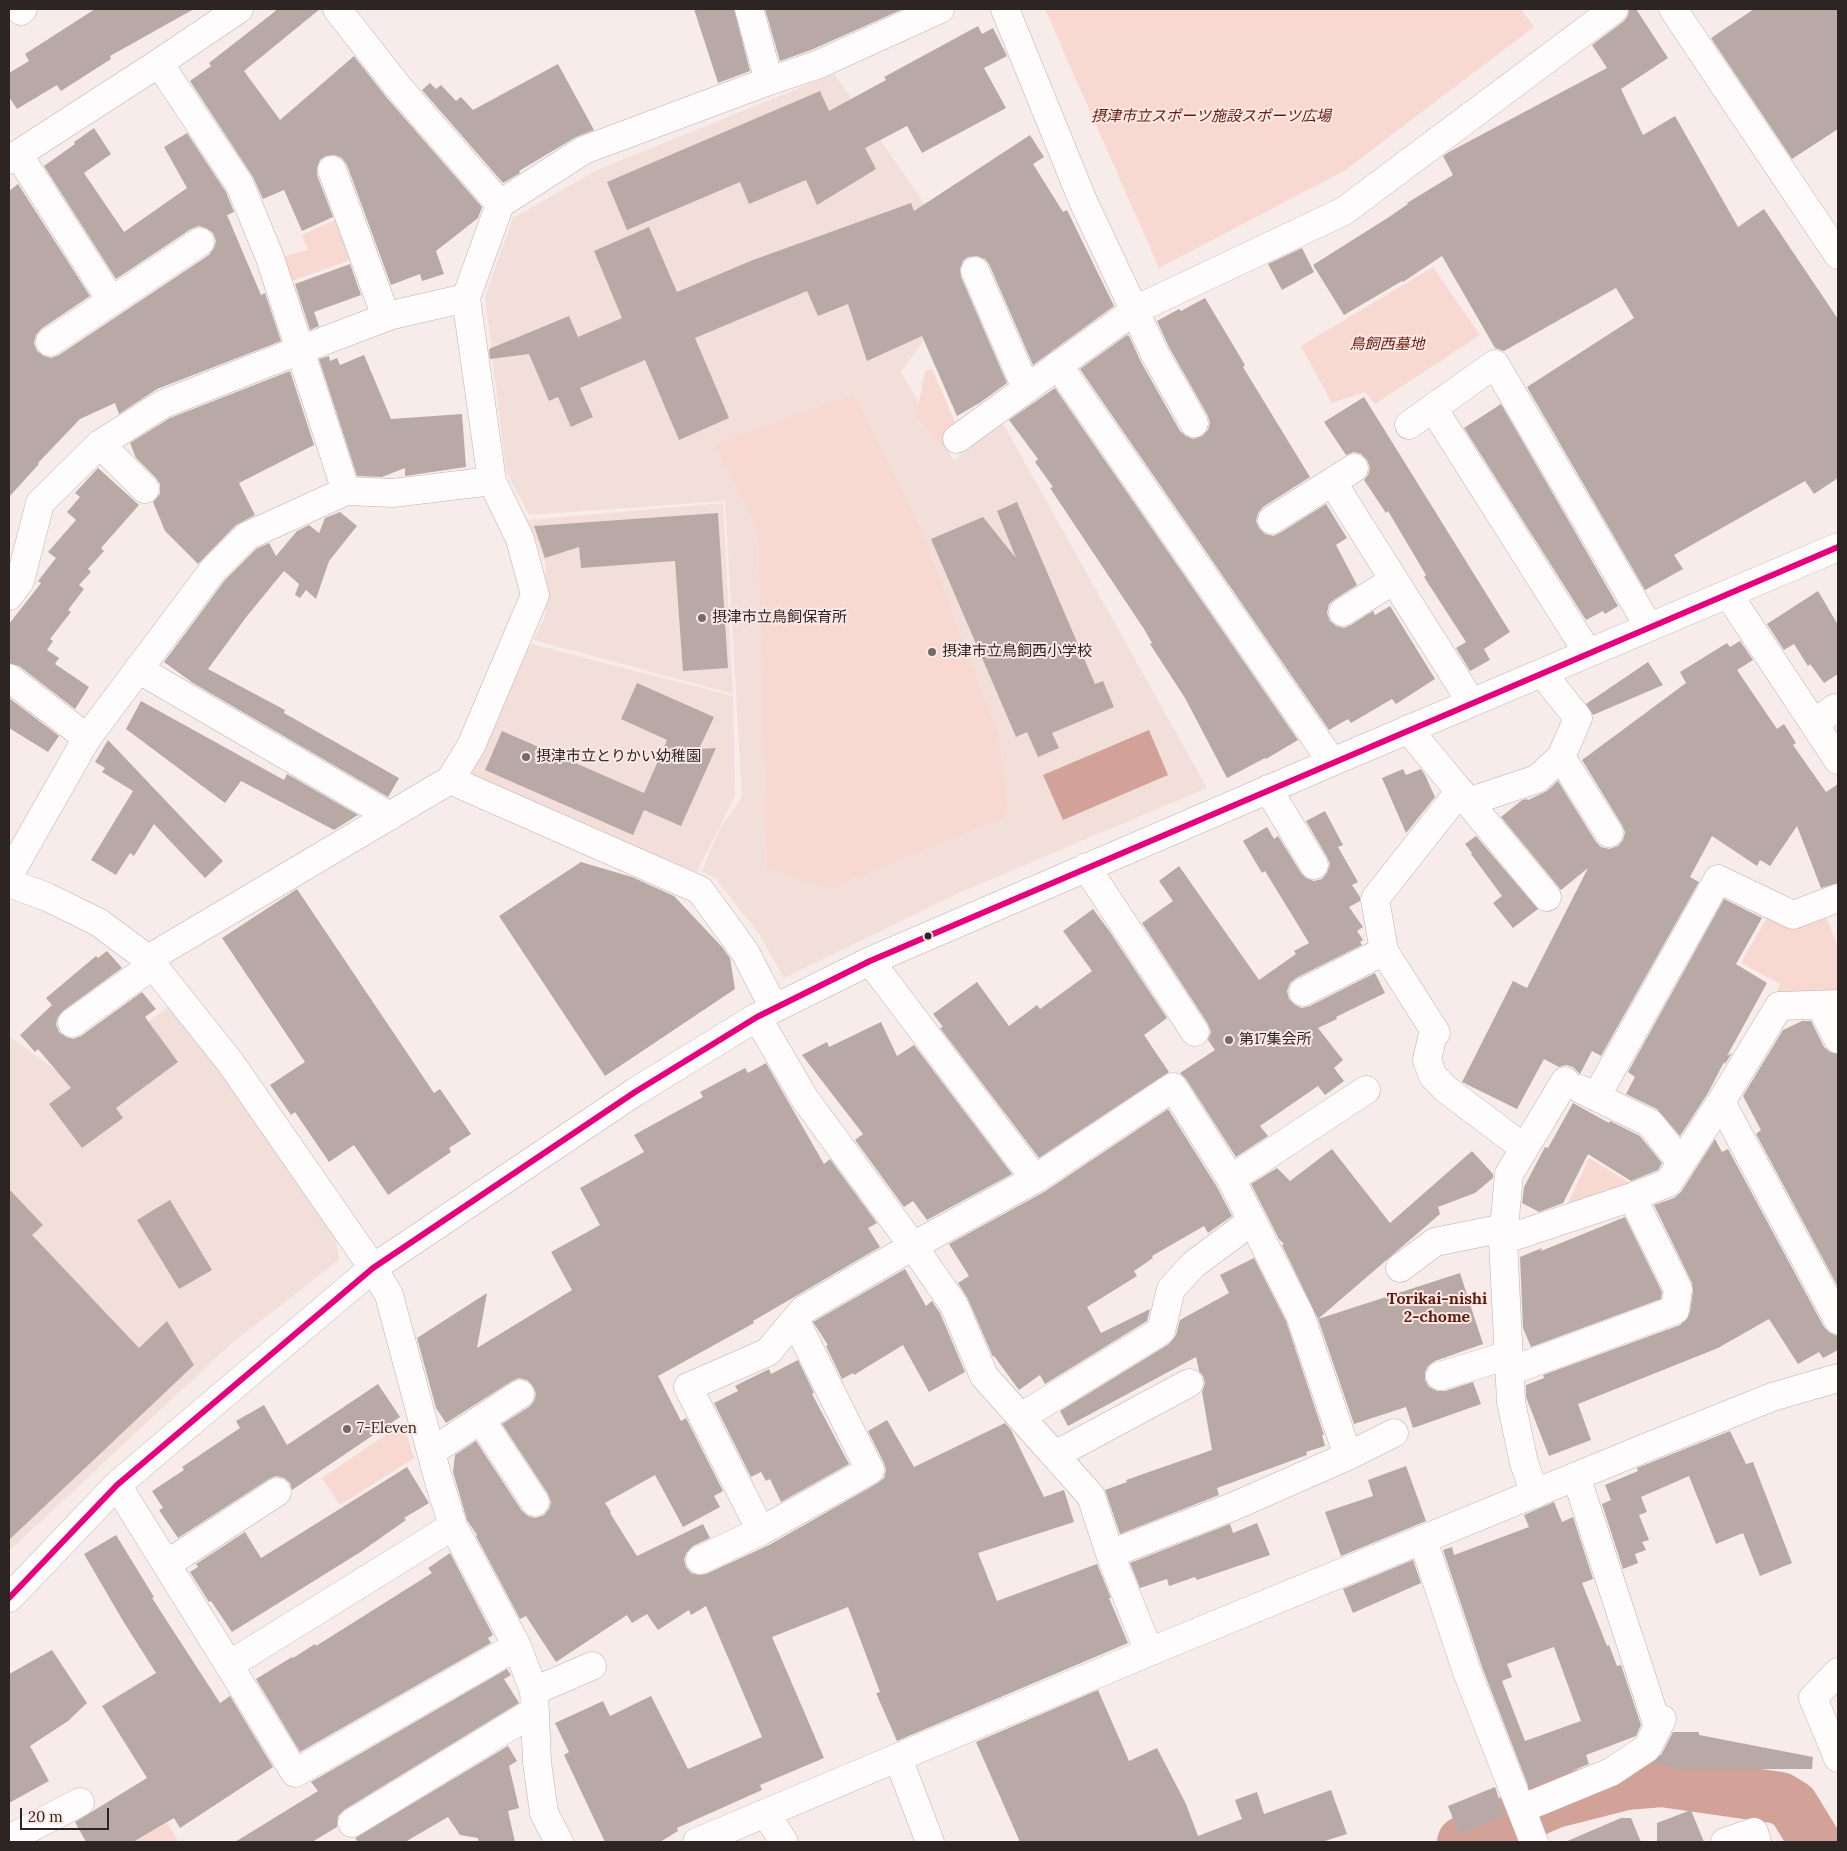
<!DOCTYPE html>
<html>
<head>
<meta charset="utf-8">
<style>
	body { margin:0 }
	#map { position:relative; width:1847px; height:1851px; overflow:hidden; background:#f7ecea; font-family:Lora,serif }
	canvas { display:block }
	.frame { position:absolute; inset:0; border:10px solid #2c2523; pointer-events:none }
	.scale { position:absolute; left:20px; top:1808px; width:89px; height:22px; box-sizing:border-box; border:2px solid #2c2523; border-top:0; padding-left:6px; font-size:15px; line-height:18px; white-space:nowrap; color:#2c2523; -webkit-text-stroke:4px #fce9e5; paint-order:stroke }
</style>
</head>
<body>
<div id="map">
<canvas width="1847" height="1851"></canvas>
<div class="frame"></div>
<div class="scale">20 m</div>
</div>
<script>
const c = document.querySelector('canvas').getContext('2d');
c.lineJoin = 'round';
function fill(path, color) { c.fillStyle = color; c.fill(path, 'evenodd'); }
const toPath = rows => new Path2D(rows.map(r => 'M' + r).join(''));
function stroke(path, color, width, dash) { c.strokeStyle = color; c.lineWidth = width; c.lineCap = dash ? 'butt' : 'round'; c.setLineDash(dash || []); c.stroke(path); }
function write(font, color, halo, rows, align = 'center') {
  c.font = font + ' Lora,"Noto Sans JP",serif'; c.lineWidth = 4; c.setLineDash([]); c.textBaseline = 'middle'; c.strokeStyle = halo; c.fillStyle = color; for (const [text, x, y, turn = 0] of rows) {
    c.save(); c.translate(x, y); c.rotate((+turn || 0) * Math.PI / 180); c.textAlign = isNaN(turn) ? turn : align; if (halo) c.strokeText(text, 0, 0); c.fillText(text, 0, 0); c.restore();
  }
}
fill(toPath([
	[834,74,941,227,962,288,901,372,954,461,1001,420,1207,788,961,892,784,978,759,934,715,878,702,871,719,830,742,797,725,501,529,515,506,471,485,296,513,218,597,170],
	[723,503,733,694,534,640,546,613,546,565,527,520],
	[531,644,733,696,735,796,697,872,469,779],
	[168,1007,247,1102,336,1238,339,1260,232,1343,9,1551,9,1036,69,1080]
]), '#f2dfda');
fill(toPath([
	[1045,9,1521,9,1534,27,1344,171,1159,268],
	[337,219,353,259,283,284,275,259,308,250,302,235],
	[1433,267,1480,335,1375,404,1365,392,1332,403,1301,346],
	[932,369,961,436,942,446,916,417,925,371],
	[854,395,922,532,999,738,1008,815,829,889,767,868,758,528,715,444],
	[1824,912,1838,947,1838,998,1776,994,1780,984,1741,963,1767,918,1788,928],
	[1589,1158,1636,1187,1563,1214],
	[403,1423,414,1458,340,1505,322,1478],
	[167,1823,179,1842,133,1842]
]), '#f8d9d2');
fill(toPath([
	[1149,730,1168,775,1063,820,1043,775]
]), '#d2a298');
stroke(toPath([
	[1463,1842,1555,1802,1626,1784,1662,1781,1780,1798,1793,1806,1815,1842]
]), '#d2a298', 52);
fill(toPath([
	[95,9,194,9,110,56,111,59,61,91,57,85,17,109,9,97,9,73,29,61,25,54],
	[278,9,320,9,244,71,280,120,354,56,387,98,482,207,478,218,436,251,444,274,422,281,420,274,391,285,347,165,342,158,335,155,326,156,320,160,317,168,317,175,333,217,302,231,284,190,263,199,253,177,190,81,211,66,209,63],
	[694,9,734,9,750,71,718,83],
	[765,9,903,9,811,50,780,61],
	[1629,9,1636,9,1668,58,1621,89,1643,135,1675,116,1738,227,1764,209,1838,319,1838,478,1814,494,1805,481,1674,555,1683,569,1645,590,1527,387,1634,318,1616,288,1504,351,1495,348,1442,256,1403,282,1402,281,1344,315,1313,265,1389,217,1408,204,1407,203,1453,175,1443,156,1449,152,1607,68,1592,45,1624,21,1628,16],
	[1754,9,1838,9,1838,129,1792,159,1711,38],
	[978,26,982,34,993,28,1007,56,984,68,1006,108,922,153,907,126,865,148,876,169,817,205,806,180,749,204,740,182,627,230,607,182,820,91,829,111,886,80,884,77],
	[558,64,594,130,576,137,519,171,520,173,503,183,422,90,430,83,436,89,441,85,456,101,461,97,473,110],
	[94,128,111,154,84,173,124,232,187,188,164,147,187,133,226,192,234,212,227,215,261,295,265,293,281,341,157,389,119,414,115,403,80,419,38,463,39,464,9,497,9,191,18,184,90,296,41,329,36,335,34,343,37,351,44,356,51,358,59,355,209,255,214,248,216,241,213,233,206,228,199,226,191,229,116,279,44,166,75,144,74,142],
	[1030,135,1044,157,1033,164,1063,212,1067,210,1114,306,1033,365,989,264,985,259,977,256,968,257,963,261,960,269,961,277,1007,383,981,402,957,416,922,336,867,361,848,304,818,316,807,291,695,338,729,418,679,440,645,360,580,388,593,417,571,427,558,397,549,401,529,354,490,359,489,349,569,316,578,337,622,318,594,251,649,227,677,292,753,260,911,203,914,211],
	[1302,248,1314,272,1282,290,1268,264],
	[350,264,361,295,314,312,319,326,310,330,295,284],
	[1205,298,1245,365,1243,367,1310,477,1263,507,1258,513,1256,521,1259,528,1265,534,1273,536,1280,533,1326,504,1347,538,1336,545,1357,585,1335,599,1329,604,1327,613,1330,621,1336,626,1344,628,1351,625,1373,611,1375,615,1390,606,1435,679,1396,704,1392,699,1351,723,1348,719,1329,730,1080,369,1127,335,1129,336,1141,362,1180,431,1186,436,1193,439,1202,436,1208,430,1210,423,1208,416,1169,347,1157,321,1179,309,1181,311],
	[364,355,391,419,462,414,466,467,405,476,405,468,382,477,357,476,319,359,329,356,330,361,337,358,340,365],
	[290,371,314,445,239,483,255,515,236,525,198,564,165,531,153,502,160,494,160,484,156,478,136,458,130,443,170,418],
	[1055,388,1298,740,1266,759,1265,758,1227,778,1185,698,1150,644,1152,643,1144,629,1050,488,1053,487,1035,462,1038,459,1009,420],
	[1364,397,1510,632,1484,649,1490,660,1470,671,1456,648,1466,642,1424,577,1426,575,1388,511,1386,513,1364,480,1368,475,1370,468,1367,460,1361,454,1354,452,1346,455,1324,422],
	[1501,404,1618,606,1605,614,1603,611,1586,620,1464,428],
	[98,468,139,505,101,548,104,551,88,569,91,572,79,585,84,589,68,610,71,612,50,639,53,641,47,650,59,658,55,664,89,687,75,709,19,666,9,663,9,624,41,583,38,581,56,558,48,552,76,520,67,512,80,497,75,493],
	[1017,502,1095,684,1103,681,1114,707,1052,733,1059,748,1038,757,1027,732,1016,737,931,539,983,517,1016,558,997,511],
	[340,512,357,526,329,561,316,599,306,590,300,598,295,595,299,584,284,571,247,616,208,669,285,710,284,713,399,778,388,797,193,683,164,662,225,580,256,549,269,543,276,556,297,531,309,525,319,533,325,518],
	[718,513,728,668,683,671,675,561,581,568,579,547,545,558,534,526],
	[1818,591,1838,625,1838,674,1824,683,1810,664,1808,666,1794,644,1784,650,1767,624],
	[1740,641,1753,660,1737,670,1777,729,1784,724,1796,743,1793,745,1826,792,1838,784,1838,883,1821,888,1797,826,1770,866,1760,860,1757,866,1712,836,1690,877,1699,882,1601,1056,1592,1051,1580,1074,1573,1067,1566,1065,1559,1067,1544,1059,1517,1109,1462,1082,1513,981,1527,988,1588,868,1561,890,1501,817,1522,800,1527,799,1528,800,1547,791,1558,781,1596,842,1601,847,1609,849,1618,846,1623,840,1625,832,1622,825,1582,760,1686,683,1680,672,1727,643,1730,647],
	[1648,662,1663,685,1593,715,1586,704],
	[637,683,714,717,699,749,716,748,681,826,644,810,633,835,485,770,502,731,644,793,667,740,621,719],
	[9,698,59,736,48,752,9,728],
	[141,701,284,780,287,774,358,815,334,830,241,781,225,803,126,729],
	[108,740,223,861,205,878,154,824,134,856,130,853,116,875,91,860,133,791,102,772,105,768,95,762],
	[1403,769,1406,775,1421,769,1425,775,1435,797,1406,833,1382,778],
	[1325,811,1343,845,1338,847,1358,882,1352,885,1360,897,1360,901,1349,907,1363,927,1357,931,1363,940,1360,942,1362,945,1296,978,1290,983,1287,991,1289,999,1295,1005,1302,1008,1310,1006,1375,973,1385,993,1336,1017,1337,1019,1318,1028,1343,1060,1334,1068,1344,1081,1325,1095,1318,1086,1260,1126,1268,1136,1236,1157,1186,1079,1180,1073,1215,1050,1208,1040,1211,1032,1208,1024,1142,923,1173,901,1159,881,1179,866,1259,980,1296,954,1294,951,1309,943,1265,871,1262,873,1243,841,1267,827,1274,839,1278,836,1301,873,1306,878,1314,881,1322,879,1327,873,1330,864,1327,857,1306,821],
	[1476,836,1538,909,1513,928,1493,903,1502,896,1471,854,1472,853,1465,844],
	[581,862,632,877,674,896,722,947,730,958,735,989,605,1076,499,916],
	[297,889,434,1093,440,1089,471,1134,449,1148,451,1152,388,1195,354,1145,329,1162,295,1112,291,1115,270,1085,305,1062,222,938],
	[1724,899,1762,918,1736,964,1767,983,1727,1056,1732,1053,1725,1064,1724,1062,1708,1093,1680,1136,1657,1109,1626,1094,1635,1077,1628,1072],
	[1093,909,1110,932,1167,1018,1144,1035,1169,1072,1039,1158,940,1028,943,1027,933,1014,977,982,1009,1026,1037,1005,1040,1009,1092,971,1063,931],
	[107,951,122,968,63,1011,58,1017,56,1024,59,1032,66,1037,73,1039,81,1036,142,992,156,1009,145,1017,178,1062,116,1108,123,1118,82,1148,49,1104,71,1088,38,1049,35,1052,20,1035,52,1005,46,998,96,956,98,958],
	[1802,1021,1811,1021,1824,1047,1830,1052,1838,1054,1838,1287,1756,1134,1761,1130,1743,1096,1783,1030],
	[881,1022,897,1056,914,1045,1012,1174,927,1220,913,1201,904,1207,855,1140,863,1134,802,1055,827,1042,829,1047],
	[766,1063,824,1164,830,1159,877,1223,868,1228,880,1247,753,1321,754,1323,658,1376,681,1421,686,1418,723,1491,714,1496,720,1507,683,1527,655,1475,605,1503,611,1512,610,1513,637,1556,703,1524,710,1538,693,1546,687,1552,684,1559,686,1567,691,1573,698,1575,706,1574,769,1545,878,1483,884,1478,886,1470,884,1463,868,1431,887,1420,914,1467,1005,1423,1011,1430,1044,1497,1064,1490,1074,1522,978,1553,997,1601,1097,1564,1111,1598,1109,1598,1128,1643,897,1741,876,1693,880,1692,848,1607,772,1637,824,1758,760,1785,762,1790,677,1828,678,1831,660,1842,605,1842,564,1755,569,1752,555,1723,603,1701,610,1716,651,1696,688,1769,762,1737,706,1606,691,1615,689,1610,658,1630,647,1614,632,1623,627,1615,556,1662,526,1616,520,1619,476,1536,477,1535,467,1520,453,1472,455,1455,476,1441,522,1511,528,1516,535,1518,544,1515,549,1509,551,1502,548,1494,502,1424,529,1407,534,1401,536,1394,533,1386,527,1380,519,1378,512,1381,446,1423,436,1408,417,1338,487,1293,477,1348,572,1290,551,1252,600,1225,580,1188,644,1152,634,1135,703,1097,700,1092,745,1068,748,1073],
	[1573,1103,1609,1123,1610,1121,1640,1136,1662,1163,1658,1170,1631,1181,1588,1154,1563,1203,1539,1212,1522,1203,1524,1187,1545,1147,1548,1148],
	[1168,1109,1217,1187,1232,1216,1208,1233,1204,1226,1152,1256,1153,1258,1134,1271,1137,1276,1087,1307,1101,1333,1150,1309,1147,1321,1045,1384,1040,1375,1019,1390,994,1356,993,1357,968,1299,958,1283,969,1276,949,1244,1044,1192],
	[1715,1139,1722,1152,1728,1149,1824,1327,1830,1333,1838,1336,1838,1350,1823,1358,1819,1352,1798,1364,1769,1319,1718,1348,1578,1404,1591,1440,1549,1456,1526,1397,1526,1385,1544,1378,1543,1375,1680,1325,1687,1319,1690,1312,1693,1291,1692,1283,1654,1205,1674,1198,1681,1192],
	[1332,1149,1390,1223,1472,1151,1493,1174,1493,1178,1475,1193,1438,1207,1440,1214,1318,1319,1282,1245,1284,1244,1279,1239,1251,1184,1277,1168,1290,1181],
	[9,1189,43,1225,32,1235,139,1348,167,1321,194,1365,9,1540],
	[170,1200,212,1270,179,1289,137,1220],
	[1625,1217,1662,1292,1661,1299,1531,1347,1523,1328,1520,1257,1542,1248,1541,1251],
	[1254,1258,1286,1321,1324,1435,1322,1435,1325,1446,1306,1452,1307,1455,1217,1488,1219,1495,1120,1534,1105,1490,1127,1482,1126,1480,1212,1450,1202,1392,1205,1383,1203,1376,1199,1371,1196,1357,1068,1426,1060,1411,1169,1344,1176,1335,1180,1320,1229,1293,1220,1275],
	[905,1269,926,1306,932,1301,940,1313,965,1372,929,1392,903,1345,854,1375,853,1373,842,1379,826,1346,828,1345,813,1322],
	[1460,1273,1483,1344,1435,1361,1428,1366,1425,1372,1425,1380,1429,1387,1437,1391,1445,1391,1473,1382,1481,1404,1413,1428,1406,1407,1354,1424,1318,1319],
	[798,1360,814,1393,812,1394,849,1464,781,1502,770,1479,766,1481,761,1472,751,1477,714,1403,738,1391,735,1386,769,1369,771,1374],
	[378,1384,400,1417,292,1490,290,1483,284,1478,276,1476,269,1479,178,1538,159,1510,163,1508,152,1491,184,1470,182,1467,240,1428,236,1421,264,1405,287,1445],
	[1730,1431,1746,1464,1753,1462,1792,1563,1760,1576,1743,1533,1716,1544,1689,1476,1641,1497,1647,1512,1639,1515,1649,1540,1642,1542,1646,1550,1635,1554,1638,1563,1623,1569,1602,1504,1611,1500,1605,1485,1638,1471,1637,1468],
	[1406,1466,1426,1521,1341,1556,1325,1512,1373,1496,1368,1480],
	[407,1467,429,1503,404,1518,406,1520,362,1551,232,1632,211,1601,209,1602,190,1572,198,1567,196,1564,245,1532,261,1558],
	[1554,1502,1562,1522,1573,1517,1593,1579,1582,1583,1607,1646,1609,1645,1617,1666,1621,1665,1641,1725,1636,1736,1586,1755,1589,1764,1529,1788,1482,1667,1443,1550,1452,1547,1454,1555,1529,1527,1524,1515],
	[1554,1647,1581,1721,1525,1741,1502,1681,1512,1677,1507,1664],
	[1257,1523,1270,1555,1197,1580,1195,1577,1169,1586,1167,1579,1140,1588,1130,1563,1230,1524,1233,1533],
	[116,1535,154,1597,152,1598,220,1703,230,1696,273,1767,180,1828,174,1818,133,1842,86,1842,75,1822,147,1778,102,1706,156,1673,123,1621,84,1554],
	[450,1553,493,1635,488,1638,491,1643,300,1752,256,1679,292,1657,293,1658,315,1644,316,1646,432,1573,428,1568],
	[1413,1560,1421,1583,1353,1613,1343,1589],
	[52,1650,87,1703,68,1721,30,1746,49,1781,9,1803,9,1674],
	[507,1669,511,1675,504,1679,519,1703,344,1810,338,1816,337,1827,312,1842,235,1842,318,1791,311,1782],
	[1098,1690,1129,1761,1157,1748,1186,1804,1198,1836,1242,1819,1235,1800,1257,1792,1264,1814,1331,1790,1347,1834,1322,1842,1020,1842,976,1742],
	[1673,1732,1699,1732,1699,1735,1813,1757,1812,1769,1678,1769,1656,1764,1656,1760,1661,1755],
	[508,1746,517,1761,509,1766,519,1808,508,1811,515,1842,479,1842,478,1838,460,1835,448,1817,405,1842,358,1842,355,1838],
	[1495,1787,1505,1816,1459,1834,1448,1806],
	[1691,1810,1704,1842,1657,1842,1657,1823],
	[1621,1818,1631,1818,1641,1842,1565,1842]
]), '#b9a9a6');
const minor = toPath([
	[337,9,399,88,500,204],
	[749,9,769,81],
	[1005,9,1083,201,1155,354,1194,423],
	[1673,9,1838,255],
	[21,11,23,9],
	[18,154,111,300],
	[9,160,159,63,239,9],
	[332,170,386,317],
	[975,271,1026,388],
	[50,342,200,242],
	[1058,365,1332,762],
	[1433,408,1588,653],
	[1409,425,1495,364,1649,627],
	[957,439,1135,310,1344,211,1614,9],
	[100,444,145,489],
	[1333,483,1471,702],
	[346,491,393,493,492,481],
	[1272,520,1354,468],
	[1728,594,1838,760],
	[9,596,20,581,40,503,100,444,163,404,300,350,270,258,240,185,159,63],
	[1343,612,1394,580],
	[138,669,390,816],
	[9,678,87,738],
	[1814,724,1835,708],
	[1408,729,1547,897],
	[1561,757,1609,833],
	[1268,789,1314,865],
	[1468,802,1537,779,1561,757,1578,718,1542,673],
	[1086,867,1195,1032],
	[9,875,87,738,213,570,247,536,346,491,300,350,392,315,466,298],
	[9,883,47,897,98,922,148,959,230,1062,373,1268,389,1295,438,1478,453,1526,517,1646,534,1691,537,1762,544,1813,559,1842],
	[148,959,450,780],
	[870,961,1035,1179],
	[1303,992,1384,951],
	[1820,1005,1838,1039],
	[774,1008,745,952,700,890,450,780,471,746,535,595,520,539,492,481,466,298,500,204,584,150,769,81,817,65,940,9],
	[757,1017,805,1099,913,1246,954,1305,984,1376,1091,1496,1110,1554,1149,1652],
	[72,1023,153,965],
	[1434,1029,1427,1060,1433,1076,1447,1090,1524,1148],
	[1436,1033,1384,951,1375,899,1460,791],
	[1580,1089,1650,1123,1681,1162],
	[1596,1097,1718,879,1793,915,1838,898],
	[1721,1102,1838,1320],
	[1231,1179,1366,1090],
	[1503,1240,1632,1197,1668,1183,1721,1102,1779,1006,1838,1004],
	[1400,1268,1435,1242,1504,1228],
	[1510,1371,1675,1310,1678,1289,1632,1197],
	[1440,1376,1509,1355],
	[1021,1417,1161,1331,1171,1289,1194,1264,1252,1221],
	[481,1420,535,1502],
	[431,1452,520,1394],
	[1055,1455,1189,1383],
	[1348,1456,1394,1433],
	[1576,1476,1658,1727],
	[117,1485,229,1665],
	[1535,1494,1524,1463,1511,1402,1503,1240,1509,1174,1565,1081],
	[453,1526,229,1665,295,1773,517,1646],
	[761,1531,688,1387,768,1352,803,1310,913,1246,1035,1179,1173,1087,1231,1179,1300,1315,1348,1456,1232,1507,1110,1554],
	[1423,1540,1467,1672,1534,1842],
	[700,1560,761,1531,870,1470,795,1320],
	[167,1564,277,1492],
	[9,1598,117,1485,373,1268,635,1092,757,1017,870,961,1332,762,1838,547],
	[1838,1672,1813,1698,1838,1758],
	[534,1691,592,1666],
	[898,1758,930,1842],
	[1521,1809,1611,1772,1647,1748,1662,1719],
	[766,1814,784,1842],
	[352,1823,535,1711],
	[9,1839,80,1802],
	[697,1842,1149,1652,1645,1448,1772,1397,1838,1378],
	[1725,1842,1754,1832,1757,1842]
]);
stroke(minor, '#bab2b0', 29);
stroke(minor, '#fefcfc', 28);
stroke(toPath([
	[9,1598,117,1485,373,1268,635,1092,757,1017,870,961,1838,547]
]), '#e5007d', 6);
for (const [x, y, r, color] of [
	[702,618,5,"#736b69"],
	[932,652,5,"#736b69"],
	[526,757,5,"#736b69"],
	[928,936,4.5,"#2c2523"],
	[1229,1040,5,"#736b69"],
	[347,1429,5,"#736b69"]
]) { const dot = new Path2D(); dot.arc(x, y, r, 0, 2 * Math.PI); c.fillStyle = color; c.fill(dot); stroke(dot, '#fce9e5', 2); }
write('italic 15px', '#661a0b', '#fce9e5', [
	["摂津市立スポーツ施設スポーツ広場",1211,117],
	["鳥飼西墓地",1387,345]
]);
write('15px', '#2c2523', '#fce9e5', [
	["摂津市立鳥飼保育所",712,618],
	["摂津市立鳥飼西小学校",942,652],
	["摂津市立とりかい幼稚園",536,757],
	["第17集会所",1239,1040],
	["7-Eleven",357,1429]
], 'left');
write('bold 16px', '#5d1a0d', '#fce9e5', [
	["Torikai-nishi",1437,1299],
	["2-chome",1437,1317]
]);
</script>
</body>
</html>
